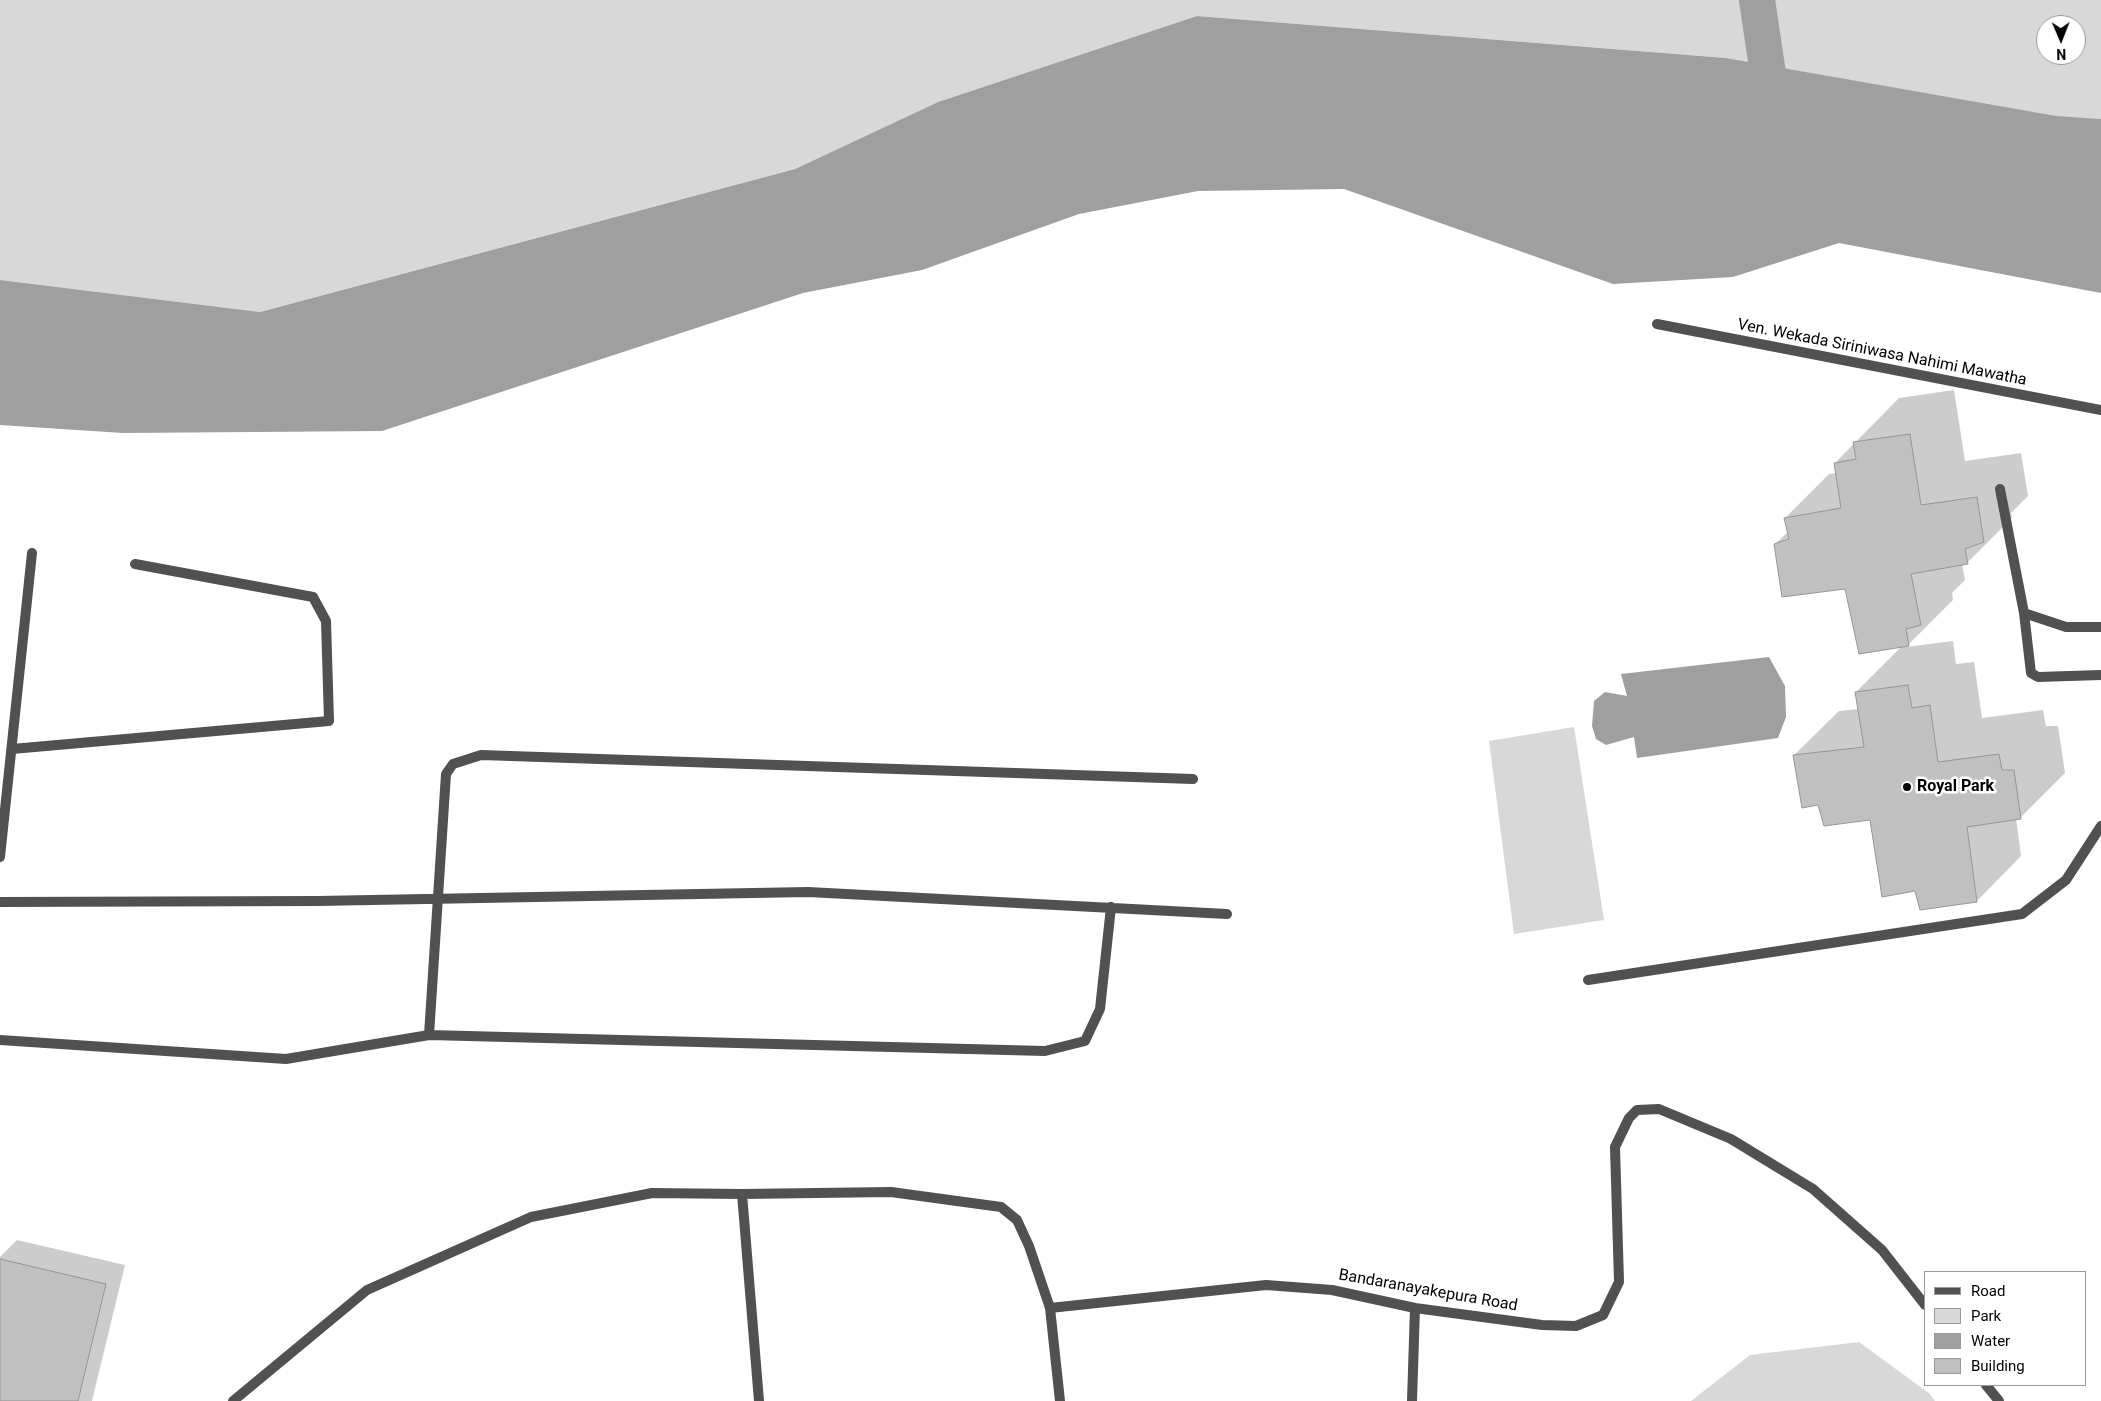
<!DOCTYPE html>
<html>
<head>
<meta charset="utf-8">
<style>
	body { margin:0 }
	#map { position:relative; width:2101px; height:1401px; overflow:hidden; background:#fff; font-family:Roboto,sans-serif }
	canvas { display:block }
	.legend { position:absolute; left:1924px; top:1271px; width:162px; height:115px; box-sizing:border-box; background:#fff; border:1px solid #999; margin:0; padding:6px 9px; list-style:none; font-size:15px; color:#000 }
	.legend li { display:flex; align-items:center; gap:10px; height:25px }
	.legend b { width:25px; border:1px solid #999 }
	.north { position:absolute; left:2036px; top:15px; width:50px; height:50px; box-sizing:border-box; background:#fff; border:1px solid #999; border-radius:50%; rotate:179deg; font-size:14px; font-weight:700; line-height:20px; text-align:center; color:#000 }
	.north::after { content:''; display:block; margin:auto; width:18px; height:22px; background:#000; clip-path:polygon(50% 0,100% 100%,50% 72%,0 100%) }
</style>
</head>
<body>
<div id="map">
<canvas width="2101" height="1401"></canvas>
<ul class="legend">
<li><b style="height:6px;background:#515151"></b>Road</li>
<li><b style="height:14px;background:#d8d8d8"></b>Park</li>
<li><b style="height:14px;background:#9f9f9f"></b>Water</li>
<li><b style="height:14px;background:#c0c0c0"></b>Building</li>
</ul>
<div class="north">N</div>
</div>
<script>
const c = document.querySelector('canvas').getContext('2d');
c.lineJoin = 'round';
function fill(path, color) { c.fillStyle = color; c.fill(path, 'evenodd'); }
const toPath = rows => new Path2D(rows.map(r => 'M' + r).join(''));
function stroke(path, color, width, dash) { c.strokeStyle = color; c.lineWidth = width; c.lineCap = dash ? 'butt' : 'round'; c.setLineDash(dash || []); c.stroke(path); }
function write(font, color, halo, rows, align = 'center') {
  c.font = font + ' Roboto,sans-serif'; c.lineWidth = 5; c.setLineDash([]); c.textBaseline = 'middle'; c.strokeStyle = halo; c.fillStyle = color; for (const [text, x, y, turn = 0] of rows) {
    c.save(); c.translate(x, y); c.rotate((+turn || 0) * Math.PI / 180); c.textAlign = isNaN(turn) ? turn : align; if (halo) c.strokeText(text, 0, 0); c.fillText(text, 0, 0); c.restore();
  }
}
fill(toPath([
	[0,0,2101,0,2101,119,2056,117,1726,58,1197,16,938,102,795,169,260,312,0,280],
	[2046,25,2076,25,2076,55,2046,55],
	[1574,727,1604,920,1514,934,1489,741],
	[1859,1342,1930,1394,1935,1401,1691,1401,1750,1355]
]), '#d8d8d8');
fill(toPath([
	[1197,16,1726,58,2056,116,2101,119,2101,293,1839,243,1733,277,1613,284,1344,189,1198,191,1079,214,922,270,803,293,382,431,123,433,0,425,0,280,260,312,795,169,938,102],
	[1769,657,1785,686,1786,717,1778,738,1637,758,1634,737,1606,745,1596,739,1592,726,1594,701,1605,692,1627,696,1621,674]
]), '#9f9f9f');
fill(toPath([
	[1954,390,1965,461,2021,453,2028,496,2011,513,2012,518,1968,562,1962,564,1965,580,1952,593,1953,600,1906,647,1953,641,1956,664,1974,662,1982,718,2043,710,2046,726,2058,726,2065,773,2020,818,2016,818,2021,856,1977,901,1916,890,1871,819,1818,804,1794,755,1839,711,1859,709,1856,692,1902,646,1846,588,1775,544,1788,532,1785,518,1829,474,1837,473,1835,463,1899,398],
	[17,1240,125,1265,92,1401,0,1401,0,1257]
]), '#0003');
stroke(toPath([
	[1757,0,1774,114]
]), '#9f9f9f', 36);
const building = toPath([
	[1910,434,1921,505,1977,497,1984,542,1965,549,1968,564,1911,574,1921,625,1906,629,1909,646,1859,654,1845,589,1782,597,1774,544,1789,539,1784,518,1841,508,1834,463,1856,459,1853,442,1910,434],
	[1908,685,1912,708,1930,705,1938,762,1999,754,2002,770,2014,770,2021,819,1967,827,1977,902,1920,910,1915,891,1882,897,1870,820,1824,826,1818,805,1802,808,1793,755,1864,747,1855,692,1908,685],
	[0,1259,106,1284,78,1401,0,1401,0,1259]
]);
fill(building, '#c0c0c0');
stroke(building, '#959595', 1);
stroke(toPath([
	[2000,489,2024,613,2031,673,2038,677,2101,675],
	[2024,613,2066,627,2101,627],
	[1588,980,2022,914,2066,880,2101,826]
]), '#515151', 10);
stroke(toPath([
	[1657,324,2101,410],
	[12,749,329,721,326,621,313,597,135,564],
	[0,857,32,553],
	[0,902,317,901,808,892,1227,914],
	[429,1035,446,774,453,764,481,755,1193,779],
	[0,1040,286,1059,429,1035,1045,1051,1085,1041,1100,1009,1111,907],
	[742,1194,759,1401],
	[1050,1308,1060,1401],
	[1986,1385,1999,1401],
	[233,1401,367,1290,531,1217,652,1193,742,1194,891,1192,1001,1207,1017,1220,1029,1246,1050,1308,1266,1285,1332,1290,1415,1308,1542,1325,1576,1326,1603,1315,1619,1282,1615,1147,1629,1118,1637,1110,1659,1109,1731,1139,1813,1189,1882,1250,1925,1305],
	[1412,1401,1415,1308]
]), '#515151', 10);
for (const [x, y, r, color] of [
	[1907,787,5,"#000"]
]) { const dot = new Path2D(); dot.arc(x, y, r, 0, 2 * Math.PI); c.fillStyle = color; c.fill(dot); stroke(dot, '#fff', 2); }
write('16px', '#000', '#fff', [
	["Ven. Wekada Siriniwasa Nahimi Mawatha",1882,353,11],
	["Bandaranayakepura Road",1428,1291,10]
]);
write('bold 16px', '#000', '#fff', [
	["Royal Park",1917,787]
], 'left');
</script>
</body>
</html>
